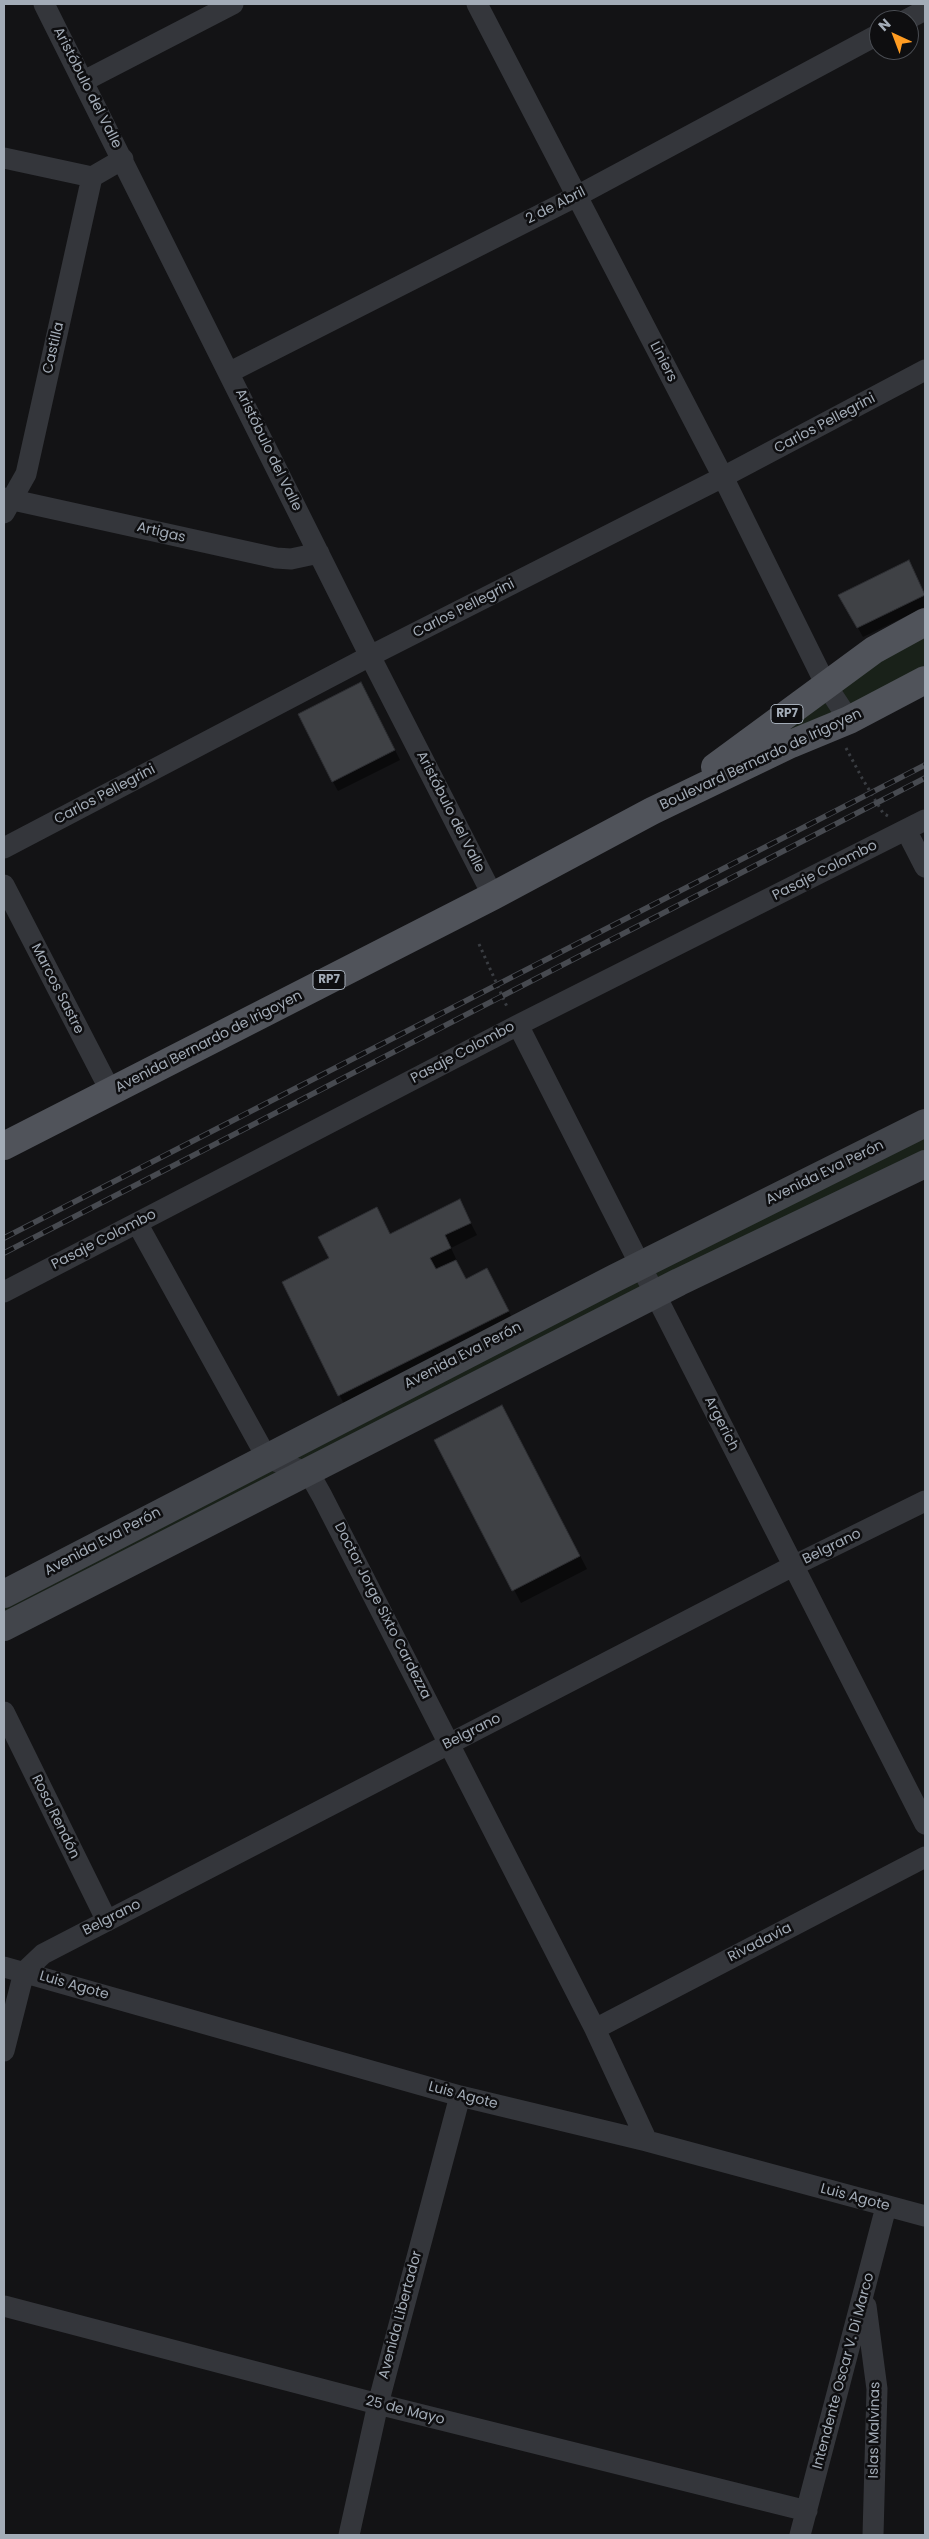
<!DOCTYPE html>
<html>
<head>
<meta charset="utf-8">
<style>
	body { margin:0 }
	#map { position:relative; width:929px; height:2539px; overflow:hidden; background:#131315; font-family:Poppins,sans-serif }
	canvas { display:block }
	.frame { position:absolute; inset:0; border:5px solid #a3acb7; pointer-events:none }
	.north { position:absolute; left:869px; top:10px; width:50px; height:50px; box-sizing:border-box; background:#0e0e10; border:1px solid #4a4d53; border-radius:50%; rotate:317deg; font-size:14px; font-weight:700; line-height:20px; text-align:center; color:#a3acb7 }
	.north::after { content:''; display:block; margin:auto; width:18px; height:22px; background:#ff9c22; clip-path:polygon(50% 0,100% 100%,50% 72%,0 100%) }
</style>
</head>
<body>
<div id="map">
<canvas width="929" height="2539"></canvas>
<div class="frame"></div>
<div class="north">N</div>
</div>
<script>
const c = document.querySelector('canvas').getContext('2d');
c.lineJoin = 'round';
function fill(path, color) { c.fillStyle = color; c.fill(path, 'evenodd'); }
const toPath = rows => new Path2D(rows.map(r => 'M' + r).join(''));
function stroke(path, color, width, dash) { c.strokeStyle = color; c.lineWidth = width; c.lineCap = dash ? 'butt' : 'round'; c.setLineDash(dash || []); c.stroke(path); }
function write(font, color, halo, rows, align = 'center') {
  c.font = font + ' Poppins,sans-serif'; c.lineWidth = 5; c.setLineDash([]); c.textBaseline = 'middle'; c.strokeStyle = halo; c.fillStyle = color; for (const [text, x, y, turn = 0] of rows) {
    c.save(); c.translate(x, y); c.rotate((+turn || 0) * Math.PI / 180); c.textAlign = isNaN(turn) ? turn : align; if (halo) c.strokeText(text, 0, 0); c.fillText(text, 0, 0); c.restore();
  }
}
fill(toPath([
	[925,622,925,680,728,758],
	[925,1130,925,1157,4,1620,4,1604]
]), '#192119');
fill(toPath([
	[913,571,925,594,925,607,863,637,840,596],
	[366,693,400,760,338,791,333,782],
	[459,1201,477,1235,451,1248,457,1261,456,1262,466,1280,494,1282,515,1324,346,1408,283,1282,390,1235],
	[509,1419,587,1569,521,1603,436,1441]
]), '#0007');
const building = toPath([
	[909,560,925,595,857,628,838,595,909,560],
	[361,682,395,750,332,782,298,714,361,682],
	[460,1199,471,1223,445,1235,451,1248,430,1258,436,1269,456,1260,466,1279,487,1268,509,1311,338,1396,282,1282,329,1258,318,1237,377,1207,390,1234,460,1199],
	[502,1405,580,1556,512,1591,434,1440,502,1405]
]);
fill(building, '#3f4145');
stroke(building, '#2d2e32', 1);
stroke(toPath([
	[846,748,862,778,883,813,888,816],
	[479,944,508,1009]
]), '#3a3d42', 3, [2.5, 4]);
stroke(toPath([
	[44,4,370,656,493,896],
	[477,4,723,477,826,685,849,720],
	[906,20,925,10],
	[84,81,233,4],
	[4,158,92,177,123,159],
	[230,372,577,196,879,34],
	[4,498,276,558,291,559,319,553],
	[4,513,26,474,92,177],
	[906,830,925,867],
	[4,848,370,656,723,477,925,370],
	[4,885,111,1092],
	[518,1025,925,1824],
	[137,1223,267,1458,309,1473,322,1496,595,2029,647,2141],
	[4,1292,518,1025,925,820],
	[4,1712,107,1921],
	[4,1967,460,2096,647,2141,925,2216],
	[595,2029,925,1857],
	[4,2051,24,1972,43,1954,793,1566,925,1501],
	[4,2306,378,2404,807,2511],
	[866,2306,877,2389,873,2535],
	[349,2535,378,2404,460,2096],
	[800,2535,886,2207]
]), '#34363b', 21);
stroke(toPath([
	[4,1594,615,1278,925,1123],
	[4,1627,679,1282,925,1164]
]), '#42454b', 28);
stroke(toPath([
	[715,767,874,650,925,622],
	[4,1146,493,896,652,811,791,744,849,720,925,680]
]), '#50535a', 28);
const rail = toPath([
	[4,1238,925,765],
	[4,1253,925,778]
]);
stroke(rail, '#474a50', 5.5);
stroke(rail, '#0e0e10', 4, [11]);
for (const [x, y, w] of [
	[787,714,32],
	[329,980,32]
]) { const box = new Path2D(); box.roundRect(x - w / 2, y - 9.5, w, 19, 4); c.fillStyle = '#0e0e10'; c.fill(box); stroke(box, '#a3acb7', 1); }
write('bold 12px', '#a3acb7', null, [
	["RP7",787,714],
	["RP7",329,980]
]);
write('14px', '#a3acb7', '#0e0e10', [
	["Aristóbulo del Valle",87,88,63],
	["2 de Abril",556,206,-27],
	["Castilla",54,348,-77],
	["Liniers",663,362,63],
	["Carlos Pellegrini",825,424,-28],
	["Aristóbulo del Valle",268,450,64],
	["Artigas",161,533,13],
	["Carlos Pellegrini",464,609,-27],
	["Boulevard Bernardo de Irigoyen",761,760,-25],
	["Carlos Pellegrini",105,795,-28],
	["Aristóbulo del Valle",450,812,63],
	["Pasaje Colombo",825,871,-27],
	["Marcos Sastre",57,989,63],
	["Avenida Bernardo de Irigoyen",209,1042,-27],
	["Pasaje Colombo",463,1053,-28],
	["Avenida Eva Perón",825,1173,-26],
	["Pasaje Colombo",104,1240,-27],
	["Avenida Eva Perón",463,1356,-27],
	["Argerich",721,1424,63],
	["Avenida Eva Perón",103,1542,-28],
	["Belgrano",832,1547,-26],
	["Doctor Jorge Sixto Cardezza",382,1611,63],
	["Belgrano",472,1732,-27],
	["Rosa Rendón",55,1817,64],
	["Belgrano",112,1918,-27],
	["Rivadavia",760,1943,-27],
	["Luis Agote",74,1986,16],
	["Luis Agote",463,2096,15],
	["Luis Agote",855,2198,15],
	["Avenida Libertador",401,2315,-75],
	["Intendente Oscar V. Di Marco",844,2371,-75],
	["25 de Mayo",405,2411,14],
	["Islas Malvinas",875,2430,-89]
]);
</script>
</body>
</html>
